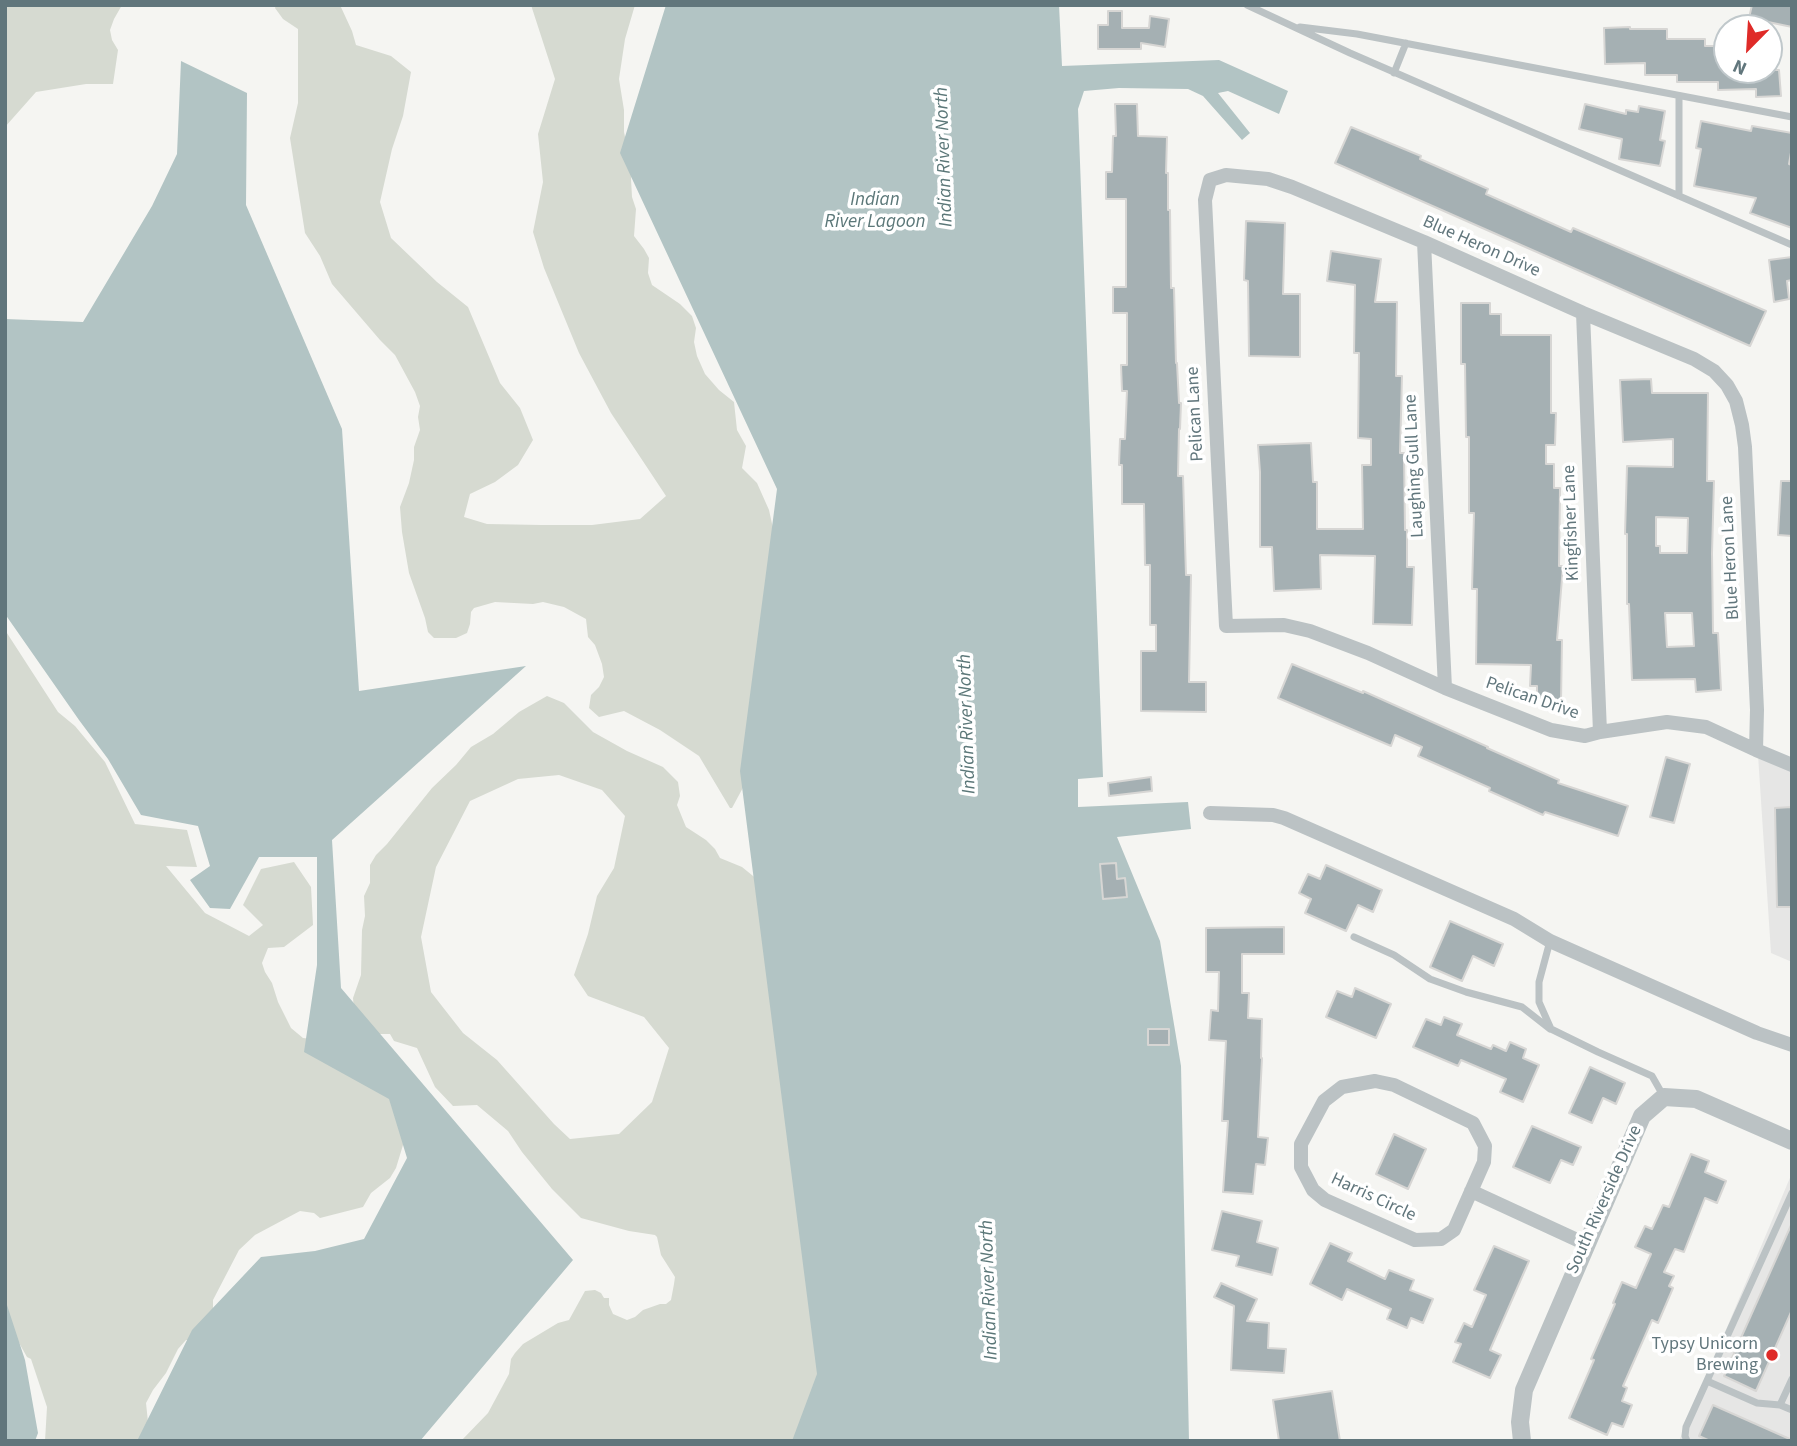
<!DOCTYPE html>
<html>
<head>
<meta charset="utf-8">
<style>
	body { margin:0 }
	#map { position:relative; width:1797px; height:1446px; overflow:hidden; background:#f5f5f2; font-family:"Source Sans 3",sans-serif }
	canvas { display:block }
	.frame { position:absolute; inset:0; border:7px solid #61767c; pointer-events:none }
	.north { position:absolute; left:1713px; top:14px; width:70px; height:70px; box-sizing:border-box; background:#fff; border:2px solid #c0c8cb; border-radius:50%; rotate:204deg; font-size:19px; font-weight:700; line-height:28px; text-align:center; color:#61767c }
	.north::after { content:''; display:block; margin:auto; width:24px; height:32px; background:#df2b28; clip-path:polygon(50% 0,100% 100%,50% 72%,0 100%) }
</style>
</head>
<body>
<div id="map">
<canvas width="1797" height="1446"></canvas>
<div class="frame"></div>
<div class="north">N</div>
</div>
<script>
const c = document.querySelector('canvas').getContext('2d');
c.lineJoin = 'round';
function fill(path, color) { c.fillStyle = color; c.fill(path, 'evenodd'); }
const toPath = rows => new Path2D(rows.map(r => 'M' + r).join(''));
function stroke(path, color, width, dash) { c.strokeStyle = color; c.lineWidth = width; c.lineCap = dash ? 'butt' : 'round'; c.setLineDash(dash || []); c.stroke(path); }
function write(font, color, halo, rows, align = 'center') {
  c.font = font + ' "Source Sans 3",sans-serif'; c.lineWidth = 7; c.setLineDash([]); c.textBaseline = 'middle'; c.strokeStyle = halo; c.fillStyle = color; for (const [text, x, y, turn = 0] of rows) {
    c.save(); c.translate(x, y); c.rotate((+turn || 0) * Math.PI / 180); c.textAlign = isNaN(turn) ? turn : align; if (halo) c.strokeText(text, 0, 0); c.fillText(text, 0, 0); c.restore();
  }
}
fill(toPath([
	[1758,755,1792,770,1792,962,1771,953],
	[1792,1173,1792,1441,1679,1441,1706,1377]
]), '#e6e6e5');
fill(toPath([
	[5,5,122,5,114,19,110,30,112,40,118,50,113,84,86,84,36,92,5,127],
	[276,5,340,5,352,31,356,45,391,56,411,72,403,116,392,149,380,202,391,238,437,282,468,307,500,383,520,408,533,440,518,465,495,482,470,494,464,517,487,524,541,525,592,525,640,519,666,496,611,413,579,353,544,268,533,232,543,182,538,134,555,79,531,5,635,5,625,39,619,79,624,110,624,132,628,151,633,162,631,179,632,197,636,209,634,236,644,249,649,258,648,273,652,285,680,304,692,316,696,328,694,342,697,356,705,374,719,390,734,402,737,430,746,446,742,468,757,483,769,510,774,533,746,782,732,808,730,808,699,756,660,730,624,711,599,717,589,708,591,695,599,687,604,677,602,664,595,645,588,637,586,619,564,607,543,602,533,604,495,602,474,608,471,612,470,624,467,633,456,638,434,638,428,632,425,618,409,573,402,532,400,507,409,483,414,460,414,447,420,430,418,417,420,406,415,392,395,355,380,340,332,284,320,256,305,233,290,138,298,103,298,29,283,19,275,8],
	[5,630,58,712,75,726,105,762,135,824,187,830,197,867,166,866,205,913,249,936,263,925,243,905,261,869,294,862,311,887,313,925,284,947,268,948,262,963,265,972,272,983,278,1002,291,1028,303,1038,313,1039,388,1083,409,1143,403,1145,396,1168,390,1178,371,1193,363,1207,320,1218,314,1213,300,1211,255,1235,239,1250,213,1300,213,1325,197,1340,186,1340,178,1349,166,1373,153,1390,146,1403,150,1441,45,1441,47,1407,31,1359,27,1357,5,1318],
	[547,696,564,703,593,732,627,751,663,767,678,782,680,796,677,805,686,827,706,840,715,849,720,858,742,867,758,880,830,1342,797,1441,461,1441,488,1413,509,1374,511,1359,515,1353,523,1344,558,1323,569,1320,585,1291,595,1290,601,1293,604,1298,609,1298,609,1305,613,1314,627,1320,635,1317,643,1310,660,1304,666,1304,671,1300,674,1284,675,1277,661,1255,657,1237,655,1235,629,1231,581,1218,552,1189,522,1152,508,1131,477,1105,453,1106,435,1087,417,1048,394,1041,390,1034,379,1034,354,1010,353,998,361,975,362,930,365,916,364,896,370,883,370,865,376,855,387,844,432,788,456,765,471,747,493,734,519,712],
	[559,775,602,790,625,816,614,868,597,896,588,934,574,975,588,996,644,1017,669,1048,652,1102,619,1134,570,1139,554,1124,497,1060,463,1033,431,992,421,937,436,867,470,801,518,779]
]), '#d6dad1');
fill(toPath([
	[666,5,1059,5,1062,66,1219,60,1288,91,1279,114,1228,91,1218,93,1250,133,1242,140,1203,96,1188,89,1119,88,1084,91,1078,109,1103,777,1078,779,1078,807,1188,802,1191,829,1117,837,1160,941,1181,1066,1189,1441,792,1441,817,1374,740,771,777,489,620,153],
	[181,61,247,93,246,205,342,429,359,691,526,666,332,840,341,988,573,1260,420,1441,137,1441,192,1330,261,1257,315,1251,364,1239,407,1158,389,1099,304,1052,317,965,317,857,259,857,230,909,210,908,190,880,210,866,198,826,141,815,108,759,79,720,5,614,5,319,83,322,152,206,177,154],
	[5,1299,25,1360,38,1433,35,1441,5,1441]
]), '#b2c4c4');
const building = toPath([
	[1752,5,1792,5,1792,27,1749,18,1752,5],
	[1108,11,1122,11,1122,28,1149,28,1150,16,1169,19,1165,47,1141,43,1141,49,1098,49,1098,25,1108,25,1108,11],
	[1630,27,1630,29,1667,29,1667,39,1705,39,1705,46,1727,46,1727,70,1779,70,1781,96,1756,97,1756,89,1718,90,1718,82,1677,82,1677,75,1645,75,1645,63,1605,64,1604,28,1630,27],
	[1115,104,1137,104,1138,136,1167,137,1166,173,1168,173,1168,210,1170,210,1171,288,1174,288,1176,363,1177,363,1179,403,1181,403,1180,429,1179,429,1178,476,1183,476,1186,575,1191,575,1189,682,1206,682,1206,712,1141,711,1141,651,1156,651,1156,625,1150,625,1150,565,1145,565,1144,504,1122,504,1122,465,1119,465,1120,439,1125,439,1127,391,1122,391,1121,365,1127,365,1127,313,1113,313,1113,287,1126,287,1126,199,1106,199,1106,172,1112,172,1113,136,1116,136,1115,104],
	[1585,104,1626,114,1626,110,1638,112,1639,106,1665,111,1660,140,1665,141,1660,166,1619,159,1622,139,1579,129,1585,104],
	[1701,121,1751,131,1752,126,1792,133,1792,147,1789,164,1792,165,1792,228,1750,213,1756,198,1694,186,1701,149,1696,148,1701,121],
	[1351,127,1421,156,1420,159,1488,189,1486,194,1571,232,1573,228,1766,311,1750,346,1335,163,1351,127],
	[1246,221,1285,223,1283,294,1300,294,1300,357,1249,356,1248,281,1244,280,1246,221],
	[1331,251,1381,259,1375,302,1397,302,1396,376,1402,376,1400,453,1404,453,1405,530,1407,530,1407,567,1414,567,1412,625,1373,624,1375,556,1320,555,1321,589,1274,591,1272,547,1260,547,1260,472,1258,445,1311,443,1313,482,1317,482,1317,529,1363,529,1362,465,1371,465,1371,439,1358,438,1359,353,1354,353,1355,285,1327,281,1331,251],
	[1792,257,1792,280,1787,281,1789,299,1774,302,1769,260,1792,257],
	[1461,303,1490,303,1490,314,1501,314,1501,335,1551,335,1551,413,1556,413,1555,445,1546,445,1546,464,1554,464,1554,488,1560,488,1559,566,1563,566,1557,640,1562,640,1561,702,1537,702,1537,686,1530,686,1531,665,1476,664,1477,589,1472,589,1474,513,1469,513,1469,437,1466,437,1465,364,1461,364,1461,303],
	[1651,379,1652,393,1708,393,1707,481,1714,481,1712,553,1713,633,1718,633,1721,690,1696,692,1695,679,1632,680,1629,604,1627,604,1627,534,1625,534,1627,466,1673,467,1673,439,1623,442,1620,380,1651,379],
	[1656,517,1688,518,1687,553,1660,553,1660,546,1656,546,1656,517],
	[1665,613,1692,613,1694,646,1667,647,1665,613],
	[1781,481,1792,481,1792,536,1778,535,1781,481],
	[1292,664,1363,693,1363,691,1488,747,1487,748,1559,780,1558,783,1628,806,1618,836,1545,812,1543,815,1489,791,1490,788,1418,756,1422,747,1395,735,1391,746,1278,698,1292,664],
	[1666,757,1690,764,1674,823,1650,817,1666,757],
	[1151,777,1152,791,1109,796,1108,783,1151,777],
	[1792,807,1792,907,1777,907,1775,808,1792,807],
	[1116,863,1117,879,1125,878,1127,897,1103,899,1100,864,1116,863],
	[1326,865,1382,890,1373,912,1358,905,1346,931,1305,913,1311,899,1299,893,1308,874,1320,879,1326,865],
	[1450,921,1503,944,1494,966,1473,956,1462,981,1430,967,1450,921],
	[1284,927,1284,954,1242,954,1242,993,1249,993,1248,1018,1262,1019,1261,1058,1262,1058,1258,1137,1268,1138,1265,1165,1256,1164,1253,1194,1223,1192,1228,1121,1222,1121,1226,1041,1209,1040,1211,1010,1218,1011,1219,972,1206,972,1206,928,1284,927],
	[1355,988,1391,1004,1376,1038,1326,1017,1337,991,1352,997,1355,988],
	[1444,1017,1462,1024,1457,1035,1491,1049,1493,1045,1506,1051,1510,1042,1526,1049,1523,1058,1539,1065,1523,1102,1500,1092,1506,1079,1461,1060,1458,1066,1413,1047,1426,1019,1441,1025,1444,1017],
	[1148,1029,1169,1029,1169,1045,1148,1045,1148,1029],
	[1590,1067,1625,1083,1616,1104,1603,1098,1592,1123,1569,1113,1590,1067],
	[1532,1126,1581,1147,1573,1165,1561,1160,1550,1183,1513,1167,1532,1126],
	[1394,1134,1426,1149,1408,1189,1376,1174,1394,1134],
	[1691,1154,1709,1161,1705,1172,1726,1181,1717,1203,1705,1198,1684,1252,1675,1249,1664,1272,1674,1276,1669,1286,1673,1288,1658,1323,1652,1320,1623,1386,1627,1388,1622,1401,1632,1405,1623,1427,1612,1423,1607,1435,1569,1418,1594,1360,1591,1359,1615,1304,1613,1303,1622,1282,1636,1288,1651,1254,1635,1247,1645,1226,1652,1229,1663,1205,1669,1207,1691,1154],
	[1222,1211,1262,1221,1257,1242,1278,1248,1272,1275,1236,1266,1239,1256,1212,1250,1222,1211],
	[1792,1223,1792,1310,1756,1391,1724,1376,1792,1223],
	[1330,1243,1352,1253,1348,1261,1385,1279,1389,1270,1414,1280,1410,1290,1433,1299,1423,1323,1411,1318,1407,1328,1387,1319,1391,1309,1347,1289,1342,1300,1310,1284,1330,1243],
	[1494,1246,1529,1261,1490,1350,1501,1355,1490,1378,1453,1362,1461,1344,1455,1342,1464,1323,1472,1327,1486,1295,1474,1290,1494,1246],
	[1221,1283,1257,1299,1247,1321,1269,1323,1268,1348,1286,1349,1284,1373,1231,1370,1234,1306,1214,1297,1221,1283],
	[1332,1391,1340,1441,1279,1441,1273,1400,1332,1391],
	[1713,1405,1792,1440,1792,1441,1710,1441,1699,1436,1713,1405]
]);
fill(building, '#a5b0b3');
stroke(building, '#d7d6d4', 2);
stroke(toPath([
	[1247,5,1350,53,1792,245],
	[1300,27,1357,34,1792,117],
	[1394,73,1406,43],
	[1679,96,1679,196],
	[1354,937,1394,955,1430,979,1466,992,1522,1007,1550,1029],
	[1550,941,1539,982,1539,1002,1551,1029,1598,1052,1652,1076,1664,1097],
	[1792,1379,1780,1405,1792,1410],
	[1707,1381,1757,1403,1780,1405],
	[1687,1441,1685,1436,1686,1427,1792,1193]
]), '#bbc2c4', 7);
stroke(toPath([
	[1424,242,1445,688],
	[1583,313,1600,732],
	[1756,750,1757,710,1745,447,1742,425,1736,401,1727,385,1714,371,1694,359,1583,313,1424,242,1292,187,1268,179,1226,175,1210,180,1205,200,1226,626,1284,625,1310,631,1368,653,1445,688,1551,730,1585,736,1600,732,1667,722,1706,727,1756,750,1792,765],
	[1210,813,1273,815,1284,818,1514,919,1550,941,1757,1033,1792,1045],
	[1375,1081,1394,1085,1473,1123,1485,1146,1484,1162,1454,1230,1441,1239,1415,1240,1325,1200,1313,1190,1301,1167,1301,1144,1324,1101,1342,1087,1375,1081],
	[1471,1191,1586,1244]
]), '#bbc2c4', 14);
stroke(toPath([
	[1522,1441,1520,1422,1524,1390,1642,1116,1664,1097,1696,1099,1792,1141]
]), '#bbc2c4', 18);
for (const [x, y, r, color] of [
	[1772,1355,7,"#df2b28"]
]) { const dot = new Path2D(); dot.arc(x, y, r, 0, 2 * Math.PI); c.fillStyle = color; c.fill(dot); stroke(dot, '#fff', 2.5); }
write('18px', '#61767c', '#fff', [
	["Blue Heron Drive",1481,247,24],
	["Pelican Lane",1196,414,-93],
	["Laughing Gull Lane",1415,466,-93],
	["Kingfisher Lane",1572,523,-92],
	["Blue Heron Lane",1731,558,-93],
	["Pelican Drive",1532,699,19],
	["Harris Circle",1373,1198,25],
	["South Riverside Drive",1605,1200,-66]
]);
write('18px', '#61767c', '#fff', [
	["Typsy Unicorn",1758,1345],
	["Brewing",1758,1366]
], 'right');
write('italic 19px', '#5b7778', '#fff', [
	["Indian River North",945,157,-92],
	["Indian",875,201],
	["River Lagoon",875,223],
	["Indian River North",968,724,-92],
	["Indian River North",990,1290,-92]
]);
</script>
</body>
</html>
